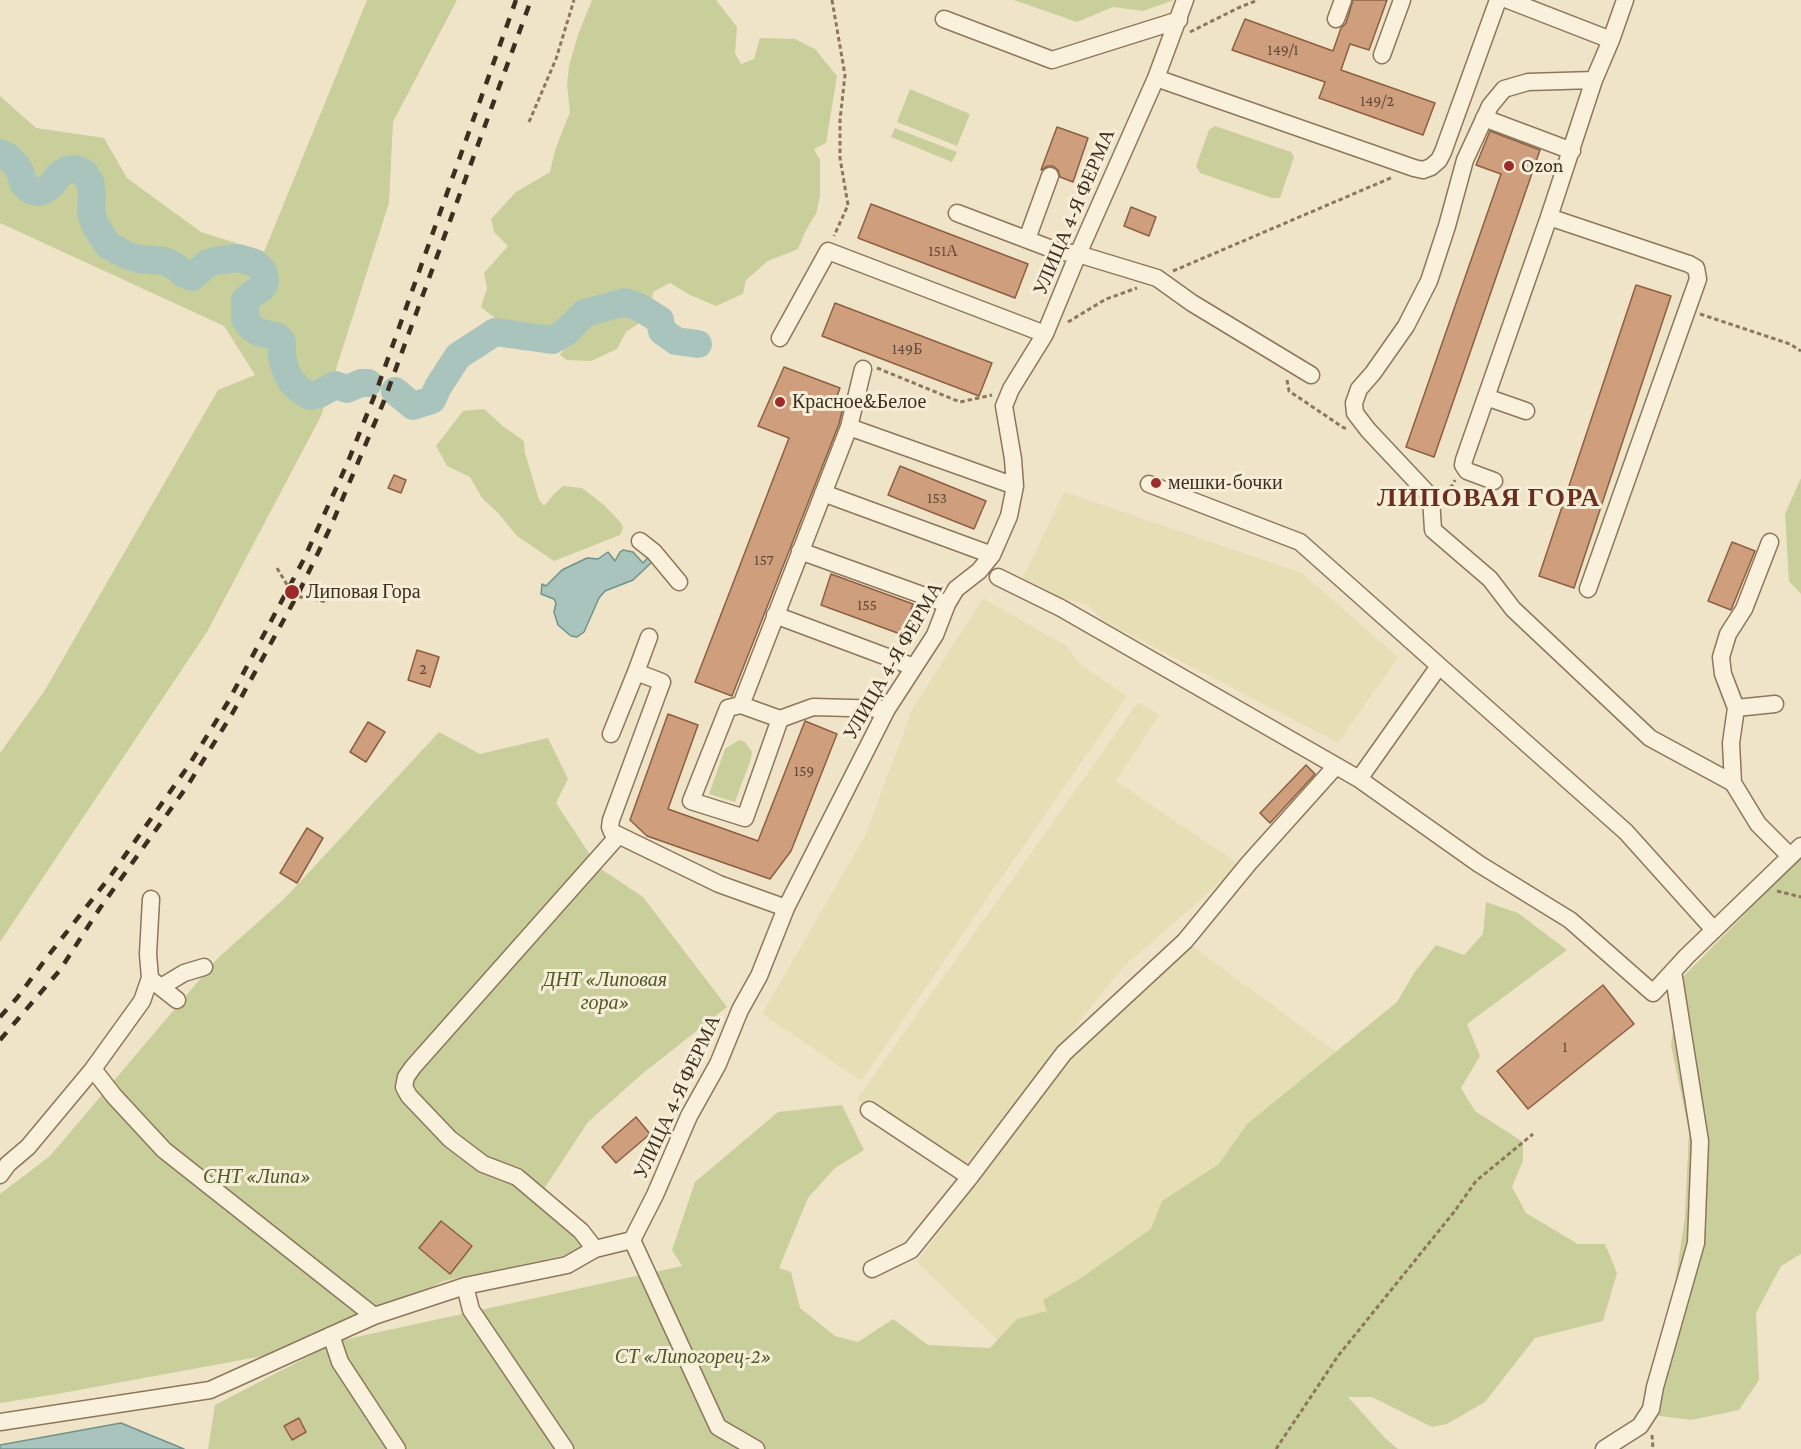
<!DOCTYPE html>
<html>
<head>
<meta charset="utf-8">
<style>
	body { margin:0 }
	canvas { display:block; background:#f0e4c8 }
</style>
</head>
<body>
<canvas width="1801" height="1449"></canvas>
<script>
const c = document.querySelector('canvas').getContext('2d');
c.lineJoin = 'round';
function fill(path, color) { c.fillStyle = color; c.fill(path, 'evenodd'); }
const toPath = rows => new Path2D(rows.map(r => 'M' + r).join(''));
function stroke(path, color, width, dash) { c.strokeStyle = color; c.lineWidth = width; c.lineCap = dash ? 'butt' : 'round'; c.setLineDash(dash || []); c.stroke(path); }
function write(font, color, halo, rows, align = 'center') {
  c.font = font + ' "Crimson Pro",serif'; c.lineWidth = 6; c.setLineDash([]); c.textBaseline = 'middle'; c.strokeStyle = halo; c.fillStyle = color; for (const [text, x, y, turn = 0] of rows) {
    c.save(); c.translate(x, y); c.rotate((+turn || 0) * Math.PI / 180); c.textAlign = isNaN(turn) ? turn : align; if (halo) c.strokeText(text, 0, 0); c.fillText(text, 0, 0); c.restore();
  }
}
fill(toPath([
	[1064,492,1302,573,1398,657,1338,743,1102,620,1088,605,1059,597,1023,578],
	[983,598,1066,646,1080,664,1127,696,861,1081,762,1014,866,834,913,708],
	[1138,702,1159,715,1116,781,1240,865,1122,968,959,1173,857,1099],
	[1192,946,1336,1052,1247,1124,1220,1164,1162,1201,1152,1229,1081,1278,1043,1300,1048,1311,1017,1319,998,1340,917,1262,1072,1052]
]), '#e6deb5');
fill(toPath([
	[367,0,457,0,393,122,389,203,321,416,207,632,0,942,0,753,45,690,218,390,255,375,224,326,0,223,0,96,36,128,104,138,127,178,201,232,264,252],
	[592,0,716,0,737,27,735,53,741,64,754,59,760,38,795,39,815,49,837,76,826,143,814,149,820,160,820,196,816,214,806,230,798,249,768,261,746,280,743,294,716,306,690,295,670,283,653,292,650,316,626,332,617,349,591,361,567,360,560,355,581,323,569,323,555,331,534,331,519,325,505,326,481,307,487,288,484,273,508,246,494,232,491,219,516,192,550,172,555,150,570,112,567,85,569,65,579,32],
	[1014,0,1174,0,1143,11,1113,7,1077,22],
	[910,89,970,114,957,146,897,122],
	[1215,126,1291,152,1294,157,1280,198,1272,198,1200,173,1196,166,1209,130],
	[895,128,957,152,952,162,891,137],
	[484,409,504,427,524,441,525,453,539,500,544,506,554,494,563,486,582,488,604,505,622,524,623,529,620,535,554,561,517,536,499,514,482,498,470,477,447,466,436,446,463,411],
	[1801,478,1801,594,1789,581,1785,514],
	[439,732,480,754,548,738,568,779,556,803,598,867,643,897,727,1007,642,1074,588,1122,544,1189,546,1208,583,1244,580,1252,444,1281,381,1311,274,1354,57,1394,0,1403,0,1194,50,1156,218,958,286,897],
	[739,740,745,742,752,752,751,759,735,802,709,794,725,749],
	[1801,857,1801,1254,1781,1266,1756,1313,1759,1380,1739,1410,1691,1420,1653,1415,1674,1291,1685,1217,1689,1131,1671,1045,1680,980],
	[1486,902,1518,913,1567,950,1467,1024,1480,1056,1461,1088,1475,1111,1523,1142,1523,1161,1512,1187,1526,1213,1578,1244,1605,1244,1617,1273,1603,1321,1535,1338,1485,1402,1447,1424,1432,1427,1372,1397,1348,1397,1385,1438,1398,1449,208,1449,215,1405,338,1341,682,1266,672,1250,695,1182,778,1112,842,1105,864,1150,835,1168,808,1198,779,1268,791,1272,800,1308,835,1336,858,1342,893,1319,928,1345,990,1348,1017,1319,1047,1311,1043,1300,1081,1278,1151,1229,1162,1201,1219,1164,1247,1124,1397,1002,1414,973,1436,945,1464,955,1483,934]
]), '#c9cf9b');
const water = toPath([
	[623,550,633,552,643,563,652,553,652,562,633,580,605,591,599,598,584,632,577,637,571,636,558,625,554,612,556,603,554,599,541,594,542,584,546,586,562,570,587,558,598,559,608,552,615,561,620,552,623,550],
	[121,1423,184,1449,0,1449,0,1445,121,1423]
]);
fill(water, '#a9c4bc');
stroke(water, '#6f938a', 1.5);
stroke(toPath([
	[0,153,7,156,16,165,21,174,23,183,30,190,38,192,45,190,53,183,59,175,67,170,76,169,83,172,90,181,92,195,91,212,95,225,108,245,126,255,138,259,165,261,176,267,184,274,192,277,208,263,220,260,238,258,255,263,263,271,265,282,261,289,252,294,245,300,245,319,251,327,258,332,278,337,282,342,282,356,285,368,291,381,300,390,310,396,319,394,335,385,347,389,361,383,368,383],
	[395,391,413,406,432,400,438,387,458,356,495,332,552,340,566,332,585,313,625,302,639,307,660,320,662,331,676,341,698,344]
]), '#a9c4bc', 28);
const building = toPath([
	[1353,0,1387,0,1369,50,1350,44,1341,70,1435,103,1423,135,1319,98,1325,82,1232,50,1245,19,1333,51,1341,28,1346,23,1353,0],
	[1057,127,1088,138,1073,182,1060,177,1058,170,1053,166,1048,166,1041,170,1057,127],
	[1490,131,1540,150,1434,457,1406,447,1501,174,1476,165,1490,131],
	[871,204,1028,264,1015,298,858,238,871,204],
	[1131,207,1156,217,1149,236,1124,226,1131,207],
	[1636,285,1671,296,1574,588,1539,576,1636,285],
	[835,303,992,363,979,396,822,336,835,303],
	[784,367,840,388,834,404,843,407,839,424,732,696,695,682,789,438,758,426,784,367],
	[900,466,986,501,974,529,888,495,900,466],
	[394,475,406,480,401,493,388,488,394,475],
	[1732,542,1755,551,1731,610,1708,601,1732,542],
	[831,574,913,604,903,635,821,605,831,574],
	[417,650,439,657,430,687,408,680,417,650],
	[668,714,698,725,668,809,758,841,805,721,837,734,791,851,770,879,647,836,630,820,668,714],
	[368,722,385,732,366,762,350,752,368,722],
	[1306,765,1315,774,1270,823,1260,813,1306,765],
	[307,828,323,838,297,883,280,873,307,828],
	[1603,985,1634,1024,1528,1109,1497,1071,1603,985],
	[636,1117,650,1134,616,1163,602,1147,636,1117],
	[441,1221,472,1246,450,1274,419,1248,441,1221],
	[299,1418,306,1432,292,1440,284,1426,299,1418]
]);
fill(building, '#cf9f7d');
stroke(building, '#8d5f41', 1.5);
const minor = toPath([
	[1508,0,1611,40,1625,0],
	[944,19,1052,60,1179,20],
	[1336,19,1343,0],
	[1382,55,1402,0],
	[1156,78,1414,168,1423,170,1431,167,1439,160,1443,152,1498,0],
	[1594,80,1528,82,1504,89,1490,106,1465,160,1447,226,1429,281,1406,326,1373,373,1359,389,1354,403,1355,413,1368,430,1431,497,1433,530,1490,579,1513,609,1650,738,1733,783,1758,824,1790,856],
	[1484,118,1572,151],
	[957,213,1057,251,1078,254,1157,278,1192,303,1311,375],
	[1549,217,1689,264,1696,268,1698,279,1588,589],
	[1027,239,1050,176],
	[780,338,828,251,1045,334],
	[1486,397,1526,411],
	[849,427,1015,486],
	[1494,481,1467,471,1463,465,1464,460,1549,217,1594,80,1611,40],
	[1149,484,1300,542,1626,832,1714,930],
	[823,493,992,555],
	[640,541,654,552,679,582],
	[800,551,947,604],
	[998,577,1061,608,1359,779,1479,864,1570,920,1653,993,1687,956,1801,846],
	[775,615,914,667],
	[636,672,649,637],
	[741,705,849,427,863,369],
	[1736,708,1775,704],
	[780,719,745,818,691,801,728,708,741,705,780,719,813,707,887,709],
	[611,734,636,672,662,682,611,820,610,827,612,832,719,884,786,908],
	[1359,779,1439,666],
	[1733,783,1731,743,1736,708,1723,674,1721,657,1728,634,1744,609,1770,542],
	[153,981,177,1000],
	[161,987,184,973,204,967],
	[93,1069,114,1096,164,1150,374,1316],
	[869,1110,970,1177],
	[0,1175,8,1164,28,1147,93,1069,142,1001,150,978,148,954,151,899],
	[632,1240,655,1195,689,1116,718,1064,740,1010,759,976,786,908,887,709,935,635,947,604,956,589,979,571,992,555,1009,516,1015,486,1013,459,1004,406,1011,389,1045,334,1078,254,1156,78,1185,0],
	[632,1240,718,1427,756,1449],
	[595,1249,581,1231,517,1177,483,1164,450,1139,409,1096,404,1087,406,1077,413,1067,618,836],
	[872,1269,911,1250,970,1177,1064,1053,1185,941,1249,863,1336,766],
	[465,1286,471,1310,565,1449],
	[331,1335,340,1362,397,1449],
	[0,1422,210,1390,374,1316,465,1286,567,1265,595,1249,632,1240],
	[1604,1449,1640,1426,1651,1409,1655,1387,1696,1243,1700,1141,1673,971]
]);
stroke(minor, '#8d765c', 19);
stroke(toPath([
	[832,0,845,75,840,120,840,158,848,205,834,236],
	[1190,32,1238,8,1258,0],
	[529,122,556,59,574,0],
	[1173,271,1393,177],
	[1700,314,1790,344,1801,351],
	[1068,322,1106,299,1137,288],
	[877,368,960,402,992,395],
	[1287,380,1289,391,1344,428,1347,428],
	[1443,491,1452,486,1455,480],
	[277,568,289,588,299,592,300,597,328,602],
	[1777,891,1801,897],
	[1652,1435,1653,1449],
	[1276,1449,1338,1356,1454,1212,1476,1181,1533,1134]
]), '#8d765c', 3, [4.5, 3]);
stroke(minor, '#faf1dc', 16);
stroke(toPath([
	[0,1017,17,998,48,956,109,878,189,765,228,702,304,559,347,464,376,392,516,0],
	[0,1040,60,970,100,908,188,785,232,714,299,592,331,526,384,401,531,0]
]), '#3d2e20', 4.5, [10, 10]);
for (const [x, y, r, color] of [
	[1509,166,6,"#9e2a2b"],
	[780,402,6,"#9e2a2b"],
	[1156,483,6,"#9e2a2b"],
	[292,592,8,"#9e2a2b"]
]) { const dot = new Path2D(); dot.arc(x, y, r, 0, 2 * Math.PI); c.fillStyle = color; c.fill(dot); stroke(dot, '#f7eed8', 2); }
write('16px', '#624a37', null, [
	["149/1",1283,50],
	["149/2",1377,101],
	["151А",943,251],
	["149Б",907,349],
	["153",937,498],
	["157",764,560],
	["155",867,605],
	["2",423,669],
	["159",804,771],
	["1",1565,1047]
]);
write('20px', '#3d2e20', '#f7eed8', [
	["Ozon",1521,166],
	["Красное&Белое",792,402],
	["мешки-бочки",1168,483],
	["Липовая Гора",306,592]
], 'left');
write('20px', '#3d2e20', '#f7eed8', [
	["УЛИЦА 4-Я ФЕРМА",1074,212,-67],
	["УЛИЦА 4-Я ФЕРМА",893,661,-60],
	["УЛИЦА 4-Я ФЕРМА",677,1097,-65]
]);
write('italic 20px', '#4d5a26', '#f7eed8', [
	["ДНТ «Липовая",605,980],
	["гора»",605,1003],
	["СНТ «Липа»",257,1177],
	["СТ «Липогорец-2»",693,1357]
]);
c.letterSpacing = '1.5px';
write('bold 26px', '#6b2e1e', '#f7eed8', [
	["ЛИПОВАЯ ГОРА",1489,498]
]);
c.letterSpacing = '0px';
</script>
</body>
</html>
